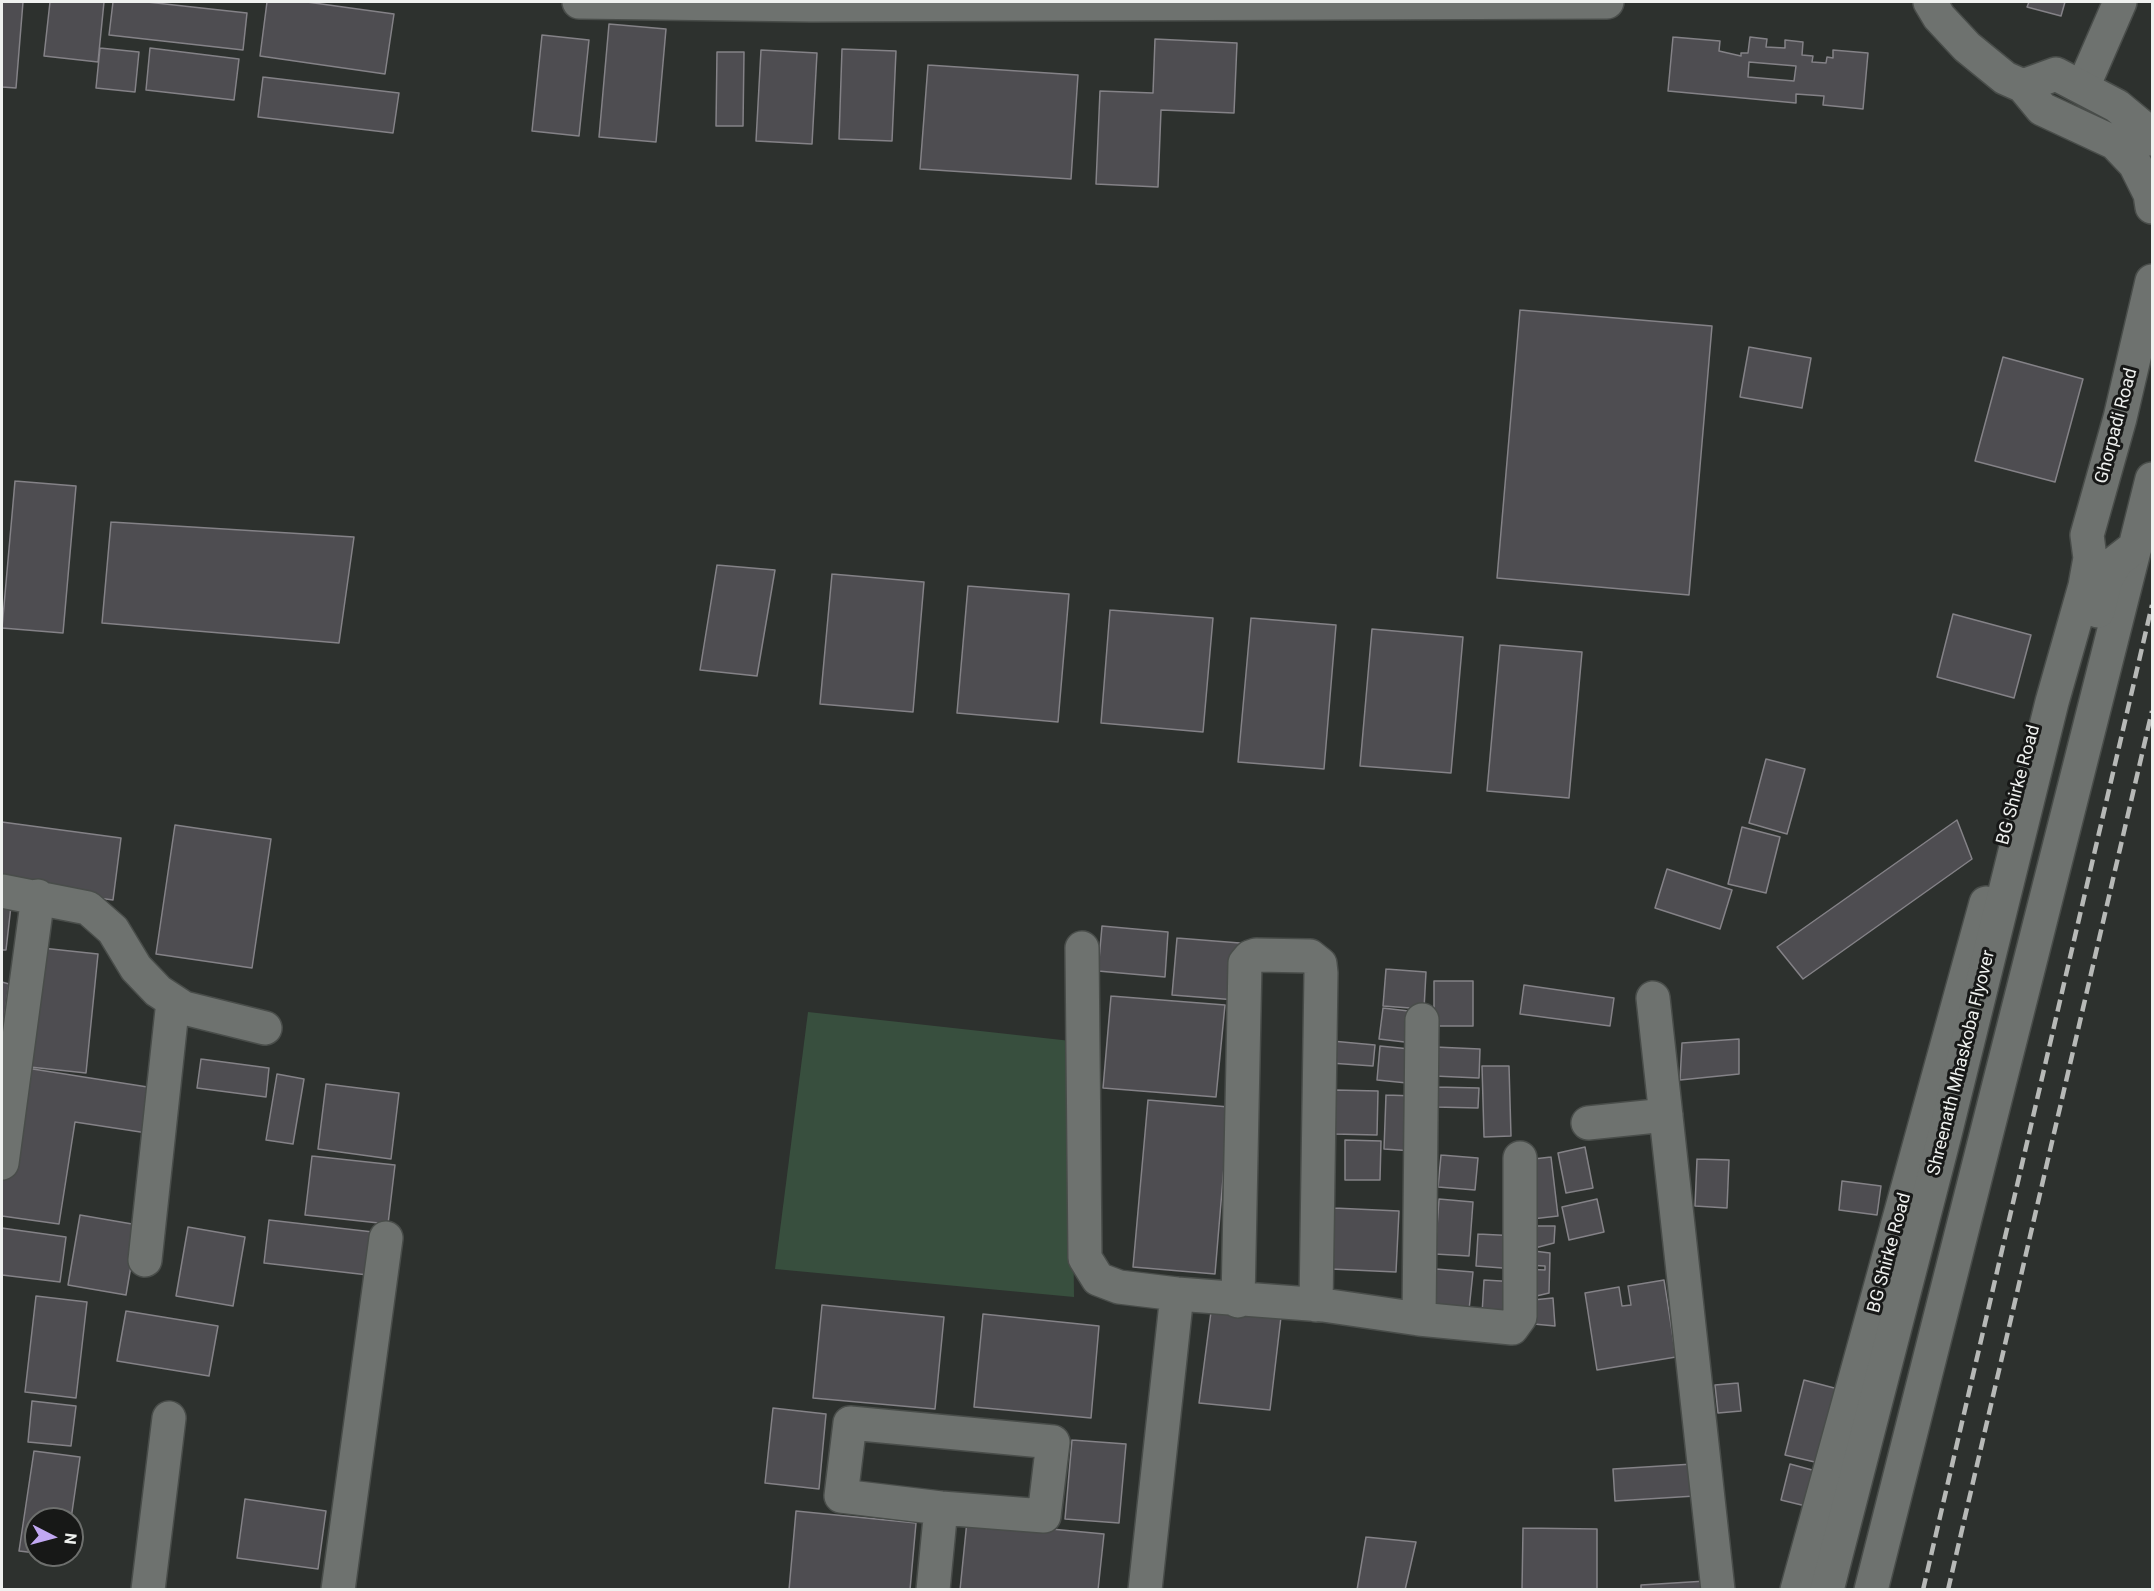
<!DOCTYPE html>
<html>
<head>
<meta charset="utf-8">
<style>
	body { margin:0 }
	#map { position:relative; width:2154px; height:1591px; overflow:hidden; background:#2d312e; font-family:Roboto,sans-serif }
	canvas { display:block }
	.frame { position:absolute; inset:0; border:3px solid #eff1ef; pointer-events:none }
	.north { position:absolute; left:24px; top:1507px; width:60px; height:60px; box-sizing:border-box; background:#171817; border:2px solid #6d6f6d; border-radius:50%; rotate:96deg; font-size:16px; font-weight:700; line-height:24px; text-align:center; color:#eff1ef }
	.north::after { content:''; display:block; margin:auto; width:21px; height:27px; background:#c2a8f3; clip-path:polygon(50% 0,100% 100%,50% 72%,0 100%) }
</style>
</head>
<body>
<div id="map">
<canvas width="2154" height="1591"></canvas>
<div class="frame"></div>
<div class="north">N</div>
</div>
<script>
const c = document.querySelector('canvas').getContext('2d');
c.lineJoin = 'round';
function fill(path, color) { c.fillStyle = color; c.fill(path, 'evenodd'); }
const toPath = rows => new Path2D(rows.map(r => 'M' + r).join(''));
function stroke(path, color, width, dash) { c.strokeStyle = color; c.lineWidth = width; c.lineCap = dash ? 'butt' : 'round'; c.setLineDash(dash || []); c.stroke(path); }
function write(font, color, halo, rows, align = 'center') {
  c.font = font + ' Roboto,sans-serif'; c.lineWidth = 6; c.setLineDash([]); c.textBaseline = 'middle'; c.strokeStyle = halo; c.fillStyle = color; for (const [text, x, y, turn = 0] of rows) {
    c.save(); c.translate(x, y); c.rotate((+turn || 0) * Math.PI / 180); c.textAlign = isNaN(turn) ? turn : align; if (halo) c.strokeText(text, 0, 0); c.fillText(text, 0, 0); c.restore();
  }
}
fill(toPath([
	[808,1012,1071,1041,1074,1297,775,1269]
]), '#384f3e');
const building = toPath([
	[2,2,23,2,16,88,2,87,2,2],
	[50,2,104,2,98,62,44,56,50,2],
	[113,2,147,2,247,13,243,50,109,35,113,2],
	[267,2,307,2,394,14,385,74,260,56,267,2],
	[2029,2,2065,2,2061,16,2027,7,2029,2],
	[609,24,666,29,656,142,599,137,609,24],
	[542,35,589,40,579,136,532,131,542,35],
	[1673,37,1720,41,1719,51,1741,56,1741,53,1748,53,1750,37,1767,39,1766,47,1785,48,1785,40,1803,42,1802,55,1813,56,1812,62,1826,63,1827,57,1833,58,1833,50,1868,53,1863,109,1823,105,1824,96,1796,94,1796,103,1668,91,1673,37],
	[1749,62,1796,66,1794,81,1748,77,1749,62],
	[1155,39,1237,43,1234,113,1161,110,1158,187,1096,184,1100,91,1153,93,1155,39],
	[100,48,139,52,135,92,96,88,100,48],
	[150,48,239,59,234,100,146,90,150,48],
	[842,49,896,51,892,141,839,139,842,49],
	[761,50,817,53,812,144,756,141,761,50],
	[717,52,744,52,743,126,716,126,717,52],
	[928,65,1078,75,1071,179,920,169,928,65],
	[263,77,399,93,393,133,258,117,263,77],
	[1520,310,1712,326,1689,595,1497,578,1520,310],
	[1749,347,1811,358,1802,408,1740,397,1749,347],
	[2003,357,2083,379,2055,482,1975,461,2003,357],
	[15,481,76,486,63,633,2,628,15,481],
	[111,522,354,537,339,643,102,623,111,522],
	[717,565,775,570,757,676,700,670,717,565],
	[832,574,924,582,913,712,820,704,832,574],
	[968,586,1069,594,1058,722,957,713,968,586],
	[1110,610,1213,618,1203,732,1101,723,1110,610],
	[1953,614,2031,635,2014,698,1937,677,1953,614],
	[1251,618,1336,625,1324,769,1238,762,1251,618],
	[1372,629,1463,637,1451,773,1360,766,1372,629],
	[1500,645,1582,652,1569,798,1487,791,1500,645],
	[1766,759,1805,769,1787,834,1749,823,1766,759],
	[1957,820,1972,859,1803,979,1777,947,1957,820],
	[2,822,121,838,113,900,2,885,2,822],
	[175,825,271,839,252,968,156,954,175,825],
	[1742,827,1780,837,1766,893,1728,884,1742,827],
	[1667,869,1732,890,1720,929,1655,908,1667,869],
	[2,904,11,906,6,950,2,950,2,904],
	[1102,926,1168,932,1165,977,1098,971,1102,926],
	[1177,938,1240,943,1236,1000,1172,995,1177,938],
	[42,948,98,954,86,1073,30,1067,42,948],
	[1386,969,1426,972,1424,1009,1383,1006,1386,969],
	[1434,981,1473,981,1473,1026,1434,1026,1434,981],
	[2,982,9,984,3,1029,2,1029,2,982],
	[1524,985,1614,998,1610,1026,1520,1014,1524,985],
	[1111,996,1225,1005,1216,1097,1103,1088,1111,996],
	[1383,1008,1417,1012,1413,1043,1379,1039,1383,1008],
	[1739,1039,1739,1074,1680,1080,1682,1043,1739,1039],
	[1332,1041,1375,1045,1373,1066,1330,1063,1332,1041],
	[1380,1046,1410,1049,1407,1083,1377,1080,1380,1046],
	[1435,1047,1480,1049,1479,1078,1434,1076,1435,1047],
	[201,1059,269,1068,266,1097,197,1088,201,1059],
	[1482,1066,1509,1066,1511,1136,1484,1137,1482,1066],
	[20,1067,154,1088,147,1133,75,1122,59,1224,2,1216,2,1180,20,1067],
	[277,1074,304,1079,293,1144,266,1140,277,1074],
	[326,1084,399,1093,391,1159,318,1149,326,1084],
	[1436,1087,1479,1088,1478,1108,1435,1107,1436,1087],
	[1335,1090,1378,1091,1377,1135,1334,1134,1335,1090],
	[1386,1095,1416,1096,1413,1151,1384,1149,1386,1095],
	[1148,1100,1229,1107,1215,1274,1133,1267,1148,1100],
	[1345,1140,1381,1141,1380,1180,1345,1180,1345,1140],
	[1585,1147,1593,1188,1566,1193,1558,1153,1585,1147],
	[1441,1155,1478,1158,1475,1190,1438,1187,1441,1155],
	[312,1156,395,1165,388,1224,305,1215,312,1156],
	[1551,1157,1558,1216,1532,1219,1525,1160,1551,1157],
	[1697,1159,1729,1160,1727,1208,1695,1206,1697,1159],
	[1842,1181,1881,1186,1877,1215,1839,1210,1842,1181],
	[1439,1199,1473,1202,1469,1256,1435,1254,1439,1199],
	[1597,1199,1604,1232,1569,1240,1562,1207,1597,1199],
	[1334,1208,1399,1211,1396,1272,1331,1269,1334,1208],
	[80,1215,138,1225,126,1295,68,1285,80,1215],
	[269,1220,373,1232,368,1275,264,1263,269,1220],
	[1528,1226,1555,1226,1554,1243,1531,1249,1528,1226],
	[188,1227,245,1237,233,1306,176,1296,188,1227],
	[2,1228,66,1237,60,1282,2,1275,2,1228],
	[1478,1234,1518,1236,1516,1269,1476,1266,1478,1234],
	[1526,1250,1550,1253,1549,1293,1524,1299,1525,1269,1545,1270,1545,1266,1526,1265,1526,1250],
	[1436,1269,1473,1272,1469,1310,1433,1307,1436,1269],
	[1484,1280,1518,1282,1517,1315,1482,1314,1484,1280],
	[1664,1280,1676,1357,1597,1370,1585,1293,1619,1287,1622,1306,1631,1305,1628,1286,1664,1280],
	[36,1296,87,1302,76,1398,25,1392,36,1296],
	[1553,1298,1555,1326,1523,1323,1522,1301,1553,1298],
	[822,1305,944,1317,935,1409,813,1398,822,1305],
	[126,1311,218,1326,209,1376,117,1361,126,1311],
	[1211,1312,1281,1317,1270,1410,1199,1403,1211,1312],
	[983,1314,1099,1326,1091,1418,974,1407,983,1314],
	[1804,1380,1838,1389,1819,1463,1785,1455,1804,1380],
	[1738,1383,1741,1411,1718,1413,1715,1385,1738,1383],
	[32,1401,76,1406,71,1446,28,1442,32,1401],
	[773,1408,826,1414,819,1489,765,1483,773,1408],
	[1072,1440,1126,1444,1119,1523,1065,1519,1072,1440],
	[34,1451,80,1457,71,1519,36,1519,36,1553,19,1551,34,1451],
	[1693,1464,1695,1496,1615,1501,1613,1469,1693,1464],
	[1790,1464,1827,1474,1818,1509,1781,1500,1790,1464],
	[245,1499,326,1511,318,1569,237,1558,245,1499],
	[796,1511,916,1523,910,1590,789,1590,796,1511],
	[967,1521,1104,1534,1098,1590,960,1590,967,1521],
	[1523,1528,1597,1529,1597,1590,1522,1590,1523,1528],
	[1366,1537,1416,1542,1405,1590,1357,1590,1366,1537],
	[1706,1581,1707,1590,1641,1590,1641,1585,1706,1581]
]);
fill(building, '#4e4d51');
stroke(building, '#848287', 1.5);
const minor = toPath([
	[579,2,811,5,1607,2],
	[2083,87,2120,2],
	[2,891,88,908,113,930,136,968,158,991,184,1008,265,1028],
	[1082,948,1085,1258,1098,1279,1119,1287,1177,1294,1323,1305,1419,1319,1512,1328,1520,1317,1520,1158],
	[1653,998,1718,1590],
	[1588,1123,1666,1115],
	[2,1163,38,896],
	[145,1260,173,1001],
	[1238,1301,1245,963,1250,957,1256,955,1310,956,1320,964,1321,973,1316,1305],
	[1419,1319,1422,1020],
	[850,1423,1053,1442,1044,1516,941,1508,841,1496,850,1423],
	[148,1590,169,1418],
	[338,1590,386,1238],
	[933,1590,941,1508],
	[1145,1590,1177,1294]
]);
const tertiary = toPath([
	[1797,1590,1986,903],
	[1871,1590,2135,547]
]);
const secondary = toPath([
	[1930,2,1939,17,1967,47,2005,78,2023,86,2042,109,2115,143,2135,164,2150,194,2152,207],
	[2023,86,2056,74,2117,106,2146,130,2152,139],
	[2098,611,2106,579,2117,561,2135,547,2152,479],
	[1827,1590,1944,1138,2052,702,2085,586,2090,558,2087,535,2120,418,2152,281]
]);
stroke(minor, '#494d4a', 36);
stroke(tertiary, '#494d4a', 36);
stroke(secondary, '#494d4a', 36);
stroke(minor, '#6e726f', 33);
stroke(tertiary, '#6e726f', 33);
stroke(secondary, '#6e726f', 33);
stroke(toPath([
	[1923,1590,2152,605],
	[1948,1590,2152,711]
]), '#b7b9b7', 4.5, [12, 6]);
write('18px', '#eff1ef', '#171817', [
	["Ghorpadi Road",2117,426,-75],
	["BG Shirke Road",2019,785,-75],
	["Shreenath Mhaskoba Flyover",1962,1063,-76],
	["BG Shirke Road",1890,1253,-75]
]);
</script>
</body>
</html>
